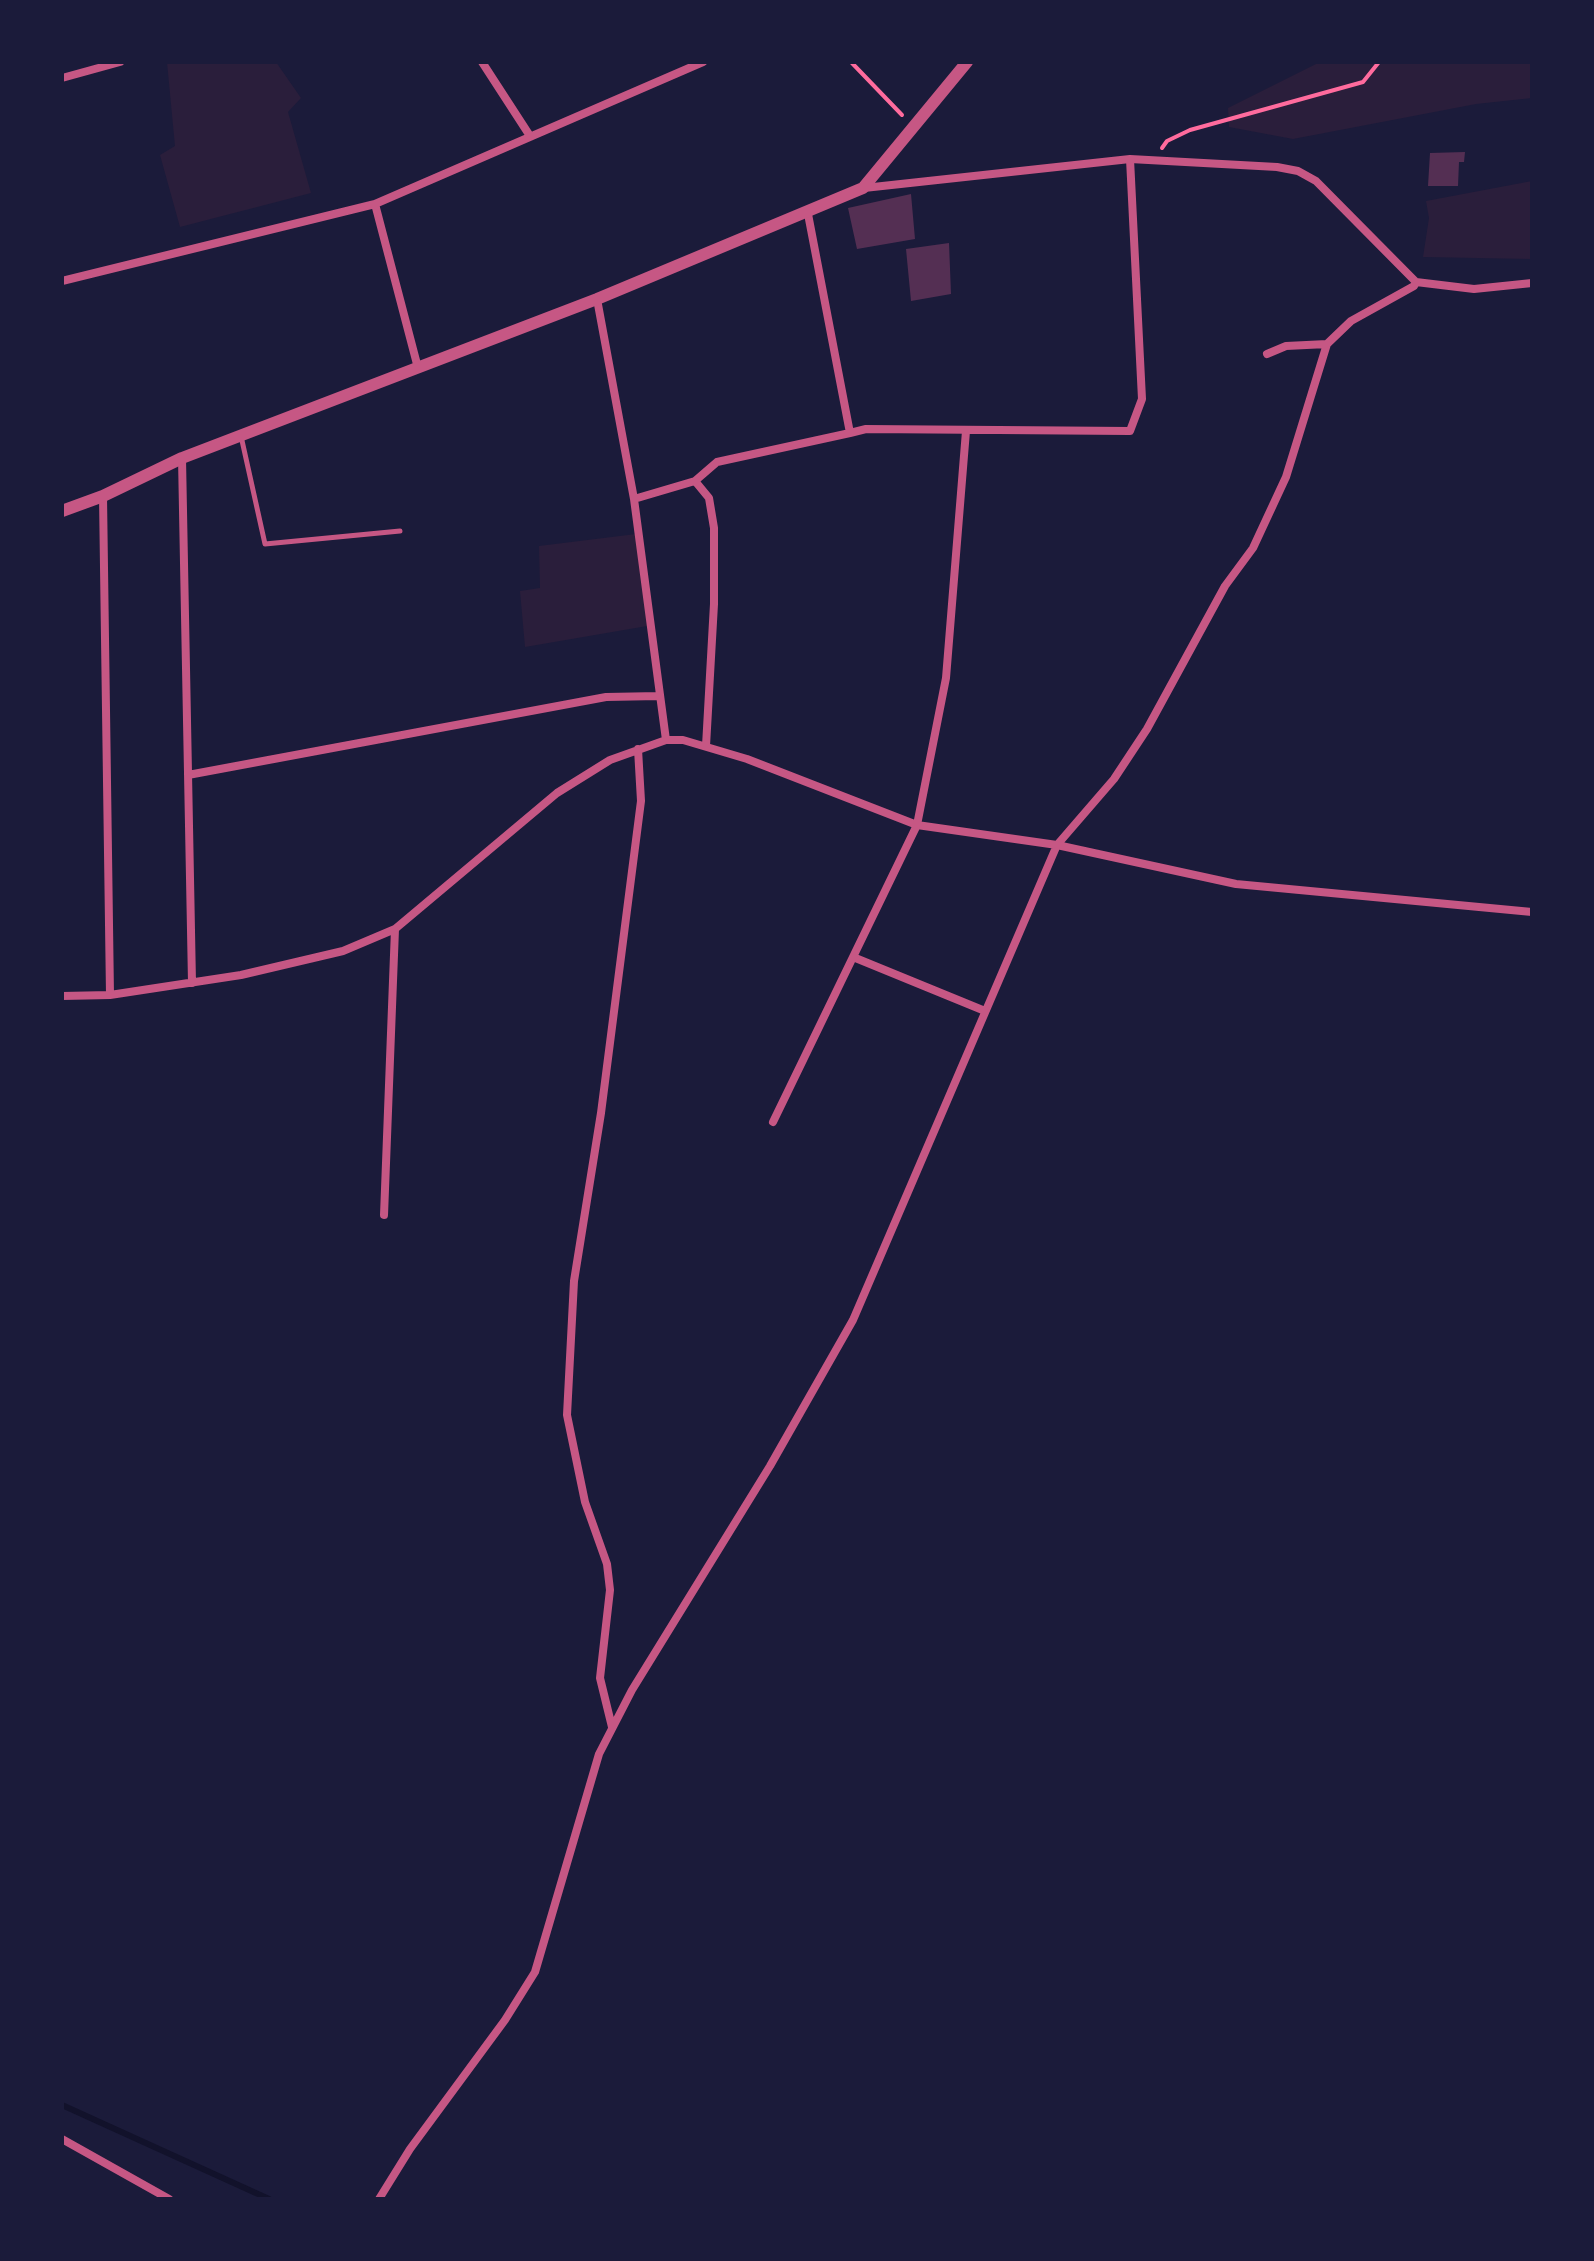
<!DOCTYPE html>
<html>
<head>
<meta charset="utf-8">
<style>
	body { margin:0 }
	#map { position:relative; width:1594px; height:2261px; overflow:hidden; background:#1b1b3a; font-family:Raleway,sans-serif }
	canvas { display:block }
	.frame { position:absolute; inset:0; border:64px solid #1b1b3a; pointer-events:none }
</style>
</head>
<body>
<div id="map">
<canvas width="1594" height="2261"></canvas>
<div class="frame"></div>
</div>
<script>
const c = document.querySelector('canvas').getContext('2d');
c.lineJoin = 'round';
function fill(path, color) { c.fillStyle = color; c.fill(path, 'evenodd'); }
const toPath = rows => new Path2D(rows.map(r => 'M' + r).join(''));
function stroke(path, color, width, dash) { c.strokeStyle = color; c.lineWidth = width; c.lineCap = dash ? 'butt' : 'round'; c.setLineDash(dash || []); c.stroke(path); }
fill(toPath([
	[167,62,276,62,301,98,288,112,311,193,180,227,160,155,175,146],
	[1320,62,1532,62,1532,98,1476,104,1293,139,1229,127,1228,108],
	[1532,181,1532,259,1423,257,1429,218,1426,201],
	[636,534,653,625,525,647,520,591,540,588,539,546]
]), '#2a1e3b');
stroke(toPath([
	[62,2105,269,2199]
]), '#12122b', 6);
fill(toPath([
	[1465,152,1464,162,1459,162,1458,186,1428,186,1430,153],
	[911,194,915,239,857,249,848,208],
	[949,243,951,294,911,301,906,249]
]), '#542f53');
stroke(toPath([
	[851,62,902,115],
	[1162,148,1167,141,1190,130,1363,82,1379,62]
]), '#ff6b9d', 4);
stroke(toPath([
	[241,436,265,544,400,531]
]), '#c65784', 5);
stroke(toPath([
	[482,62,530,136],
	[62,78,120,62],
	[864,188,1130,159,1277,167,1298,171,1316,181,1416,282,1474,289,1532,283],
	[375,204,418,368],
	[808,214,850,433,866,429,1130,431,1142,399,1130,159],
	[62,281,375,204,703,62],
	[597,299,634,499,666,740],
	[1267,354,1286,346,1327,344],
	[182,458,192,983],
	[695,481,709,498,714,528,714,604,706,746],
	[103,496,110,995],
	[634,499,695,481,717,462,850,433],
	[188,775,606,697,659,696],
	[853,957,985,1011],
	[62,996,110,995,241,975,343,951,395,929,557,793,610,760,666,740,683,740,747,759,917,825,1057,845,1236,884,1532,912],
	[773,1122,917,825,946,678,966,431],
	[384,1215,395,929],
	[612,1727,600,1678,610,1590,607,1564,585,1502,567,1415,574,1281,601,1113,641,801,638,749],
	[62,2139,169,2199],
	[379,2199,410,2149,505,2020,535,1972,599,1754,632,1690,770,1466,853,1320,1057,845,1114,779,1147,729,1225,586,1253,548,1286,477,1327,344,1351,321,1414,286,1416,282]
]), '#c65784', 8);
stroke(toPath([
	[62,511,103,496,182,458,597,299,863,188,967,62]
]), '#c65784', 12);
</script>
</body>
</html>
